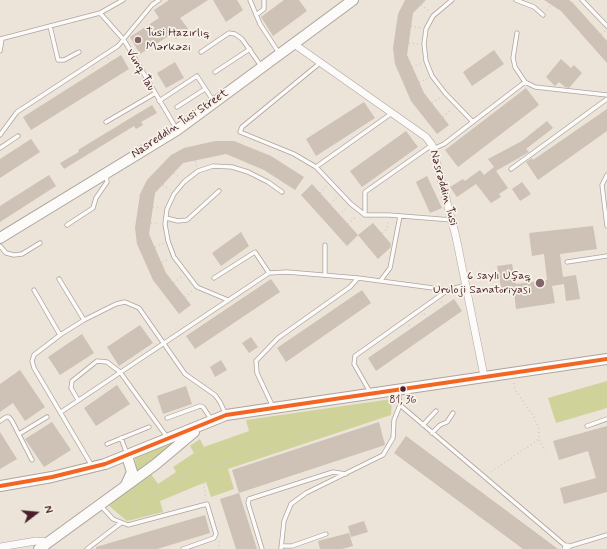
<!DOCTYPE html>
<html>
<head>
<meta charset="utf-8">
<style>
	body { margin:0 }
	#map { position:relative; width:607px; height:549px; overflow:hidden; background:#ece4d8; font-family:Mynerve,sans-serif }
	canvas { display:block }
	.north { position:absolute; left:16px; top:493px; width:40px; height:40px; -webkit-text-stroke:3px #f7f3e8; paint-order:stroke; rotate:74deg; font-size:11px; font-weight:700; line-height:16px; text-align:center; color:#4a1f2b }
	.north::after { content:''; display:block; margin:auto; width:14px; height:18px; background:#4a1f2b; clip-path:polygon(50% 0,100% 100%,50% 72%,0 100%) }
</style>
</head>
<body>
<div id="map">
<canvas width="607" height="549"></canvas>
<div class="north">N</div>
</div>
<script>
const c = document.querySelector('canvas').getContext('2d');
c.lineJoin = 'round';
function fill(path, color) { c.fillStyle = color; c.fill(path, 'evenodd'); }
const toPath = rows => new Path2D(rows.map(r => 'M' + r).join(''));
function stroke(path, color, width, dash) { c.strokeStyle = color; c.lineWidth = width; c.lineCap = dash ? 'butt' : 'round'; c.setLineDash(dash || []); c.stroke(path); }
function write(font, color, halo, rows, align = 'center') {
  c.font = font + ' Mynerve,sans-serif'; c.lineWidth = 3.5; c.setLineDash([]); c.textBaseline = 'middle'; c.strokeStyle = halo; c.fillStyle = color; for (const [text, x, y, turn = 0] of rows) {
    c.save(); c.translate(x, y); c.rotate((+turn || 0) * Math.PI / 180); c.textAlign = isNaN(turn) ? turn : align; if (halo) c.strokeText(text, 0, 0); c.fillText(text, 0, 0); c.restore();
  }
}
fill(toPath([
	[607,381,607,408,556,423,548,398],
	[392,399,391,415,228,469,234,489,211,497,206,482,160,501,163,512,127,521,108,505,151,474,158,484,176,472,173,467,194,453,190,446,200,439,204,447,249,431,246,420],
	[178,440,137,474,135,458]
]), '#cfd39a');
fill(toPath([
	[169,0,208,0,180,18,189,30,175,39,172,34,140,54,130,37,159,18,154,10],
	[213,0,237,0,243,10,226,22],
	[284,0,299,0,307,11,273,36,261,17],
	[405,0,426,0,413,13,407,55,424,93,449,125,437,134,411,101,395,64,393,48,398,14],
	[544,0,569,0,573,3,607,41,607,63,561,11],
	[494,50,504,64,472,86,463,72],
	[121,55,129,69,31,130,23,117],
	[561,59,571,68,574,65,582,73,569,88,565,87,559,82,555,86,546,77],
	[175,62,184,78,166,88,157,73],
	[526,88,539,105,458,167,445,150],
	[364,102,375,118,316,156,306,139],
	[152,105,157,113,141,122,143,125,136,129,134,126,64,169,60,163,79,152,78,150],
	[607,109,607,131,538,180,526,162,532,158,533,160],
	[547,121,553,128,526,149,529,152,496,171,508,188,499,194,501,197,491,203,476,184,457,197,450,187,463,179,465,181,480,170,484,175,494,167,488,159,522,141],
	[406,131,418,147,362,187,350,171],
	[31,139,40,152,0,178,0,159],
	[215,141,234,141,271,156,304,177,295,190,264,170,226,154,183,163,155,193,149,234,166,273,191,305,179,314,153,280,137,244,135,228,140,194,147,180,171,155,184,148],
	[49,175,56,186,0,222,0,206],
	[427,176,442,208,430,213,416,182],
	[522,182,531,194,520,201,512,189],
	[312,184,358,235,347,246,301,195],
	[373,223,391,244,390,248,378,259,358,235],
	[593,226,597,249,560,254,563,277,576,275,580,299,566,301,564,284,552,286,555,303,516,309,514,292,502,293,497,266,512,264,516,284,547,280,544,254,532,256,529,233],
	[241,232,249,246,221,266,212,253],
	[271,279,280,292,195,349,186,336],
	[362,290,371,303,286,362,277,348],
	[454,299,462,311,376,371,368,358],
	[140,325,153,343,119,366,107,347],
	[82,334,94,353,60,375,48,357],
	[251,337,258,347,249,353,242,343],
	[221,360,227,370,215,377,210,367],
	[20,370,45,407,25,421,13,403,0,412,0,384],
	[117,385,130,404,96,426,84,408],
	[186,386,192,404,163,414,157,396],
	[52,422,71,450,44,467,25,439],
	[379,422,385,445,239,493,232,470],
	[607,426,607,492,564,504,560,488,596,478,588,451,559,460,553,441],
	[0,432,17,459,0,469],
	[406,436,558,549,523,549,394,453],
	[239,493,257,549,236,549,220,499],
	[205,515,210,533,157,549,96,549,96,547],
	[364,521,368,532,351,537,348,526],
	[349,533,353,546,342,549,320,549,318,541]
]), '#cec1b5');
const lane = toPath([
	[250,0,260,24,279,53],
	[452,0,433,16,426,29,424,44,426,61,432,76,445,93,473,122],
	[516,0,534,7,543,15],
	[582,0,607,26],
	[100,13,124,40,176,128],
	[256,15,264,9,264,0],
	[50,26,58,60,64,60,79,52],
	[517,33,513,58,515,67,525,82,535,87,607,95],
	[0,39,100,13,123,0],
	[0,51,2,39],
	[201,52,229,33,235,34,242,39,261,66],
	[320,63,242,127,240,132,294,154,316,167,351,204,365,215,389,215,452,220],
	[215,72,250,49],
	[159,101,197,76,214,102],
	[177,107,205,89],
	[106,122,154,94],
	[0,135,17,112,118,46,152,5,159,0],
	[0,148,18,136],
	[433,149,444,144,525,82],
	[316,167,392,113],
	[511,169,607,99],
	[607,175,602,185,607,226],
	[365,215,365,192,432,145],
	[166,218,178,221,187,220,219,191],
	[67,225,93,208,96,198,107,182,106,174],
	[325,245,325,275],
	[0,246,6,253,14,255,22,254,40,243],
	[567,262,607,256],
	[214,278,255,252,269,273],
	[59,279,84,320],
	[381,280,390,268,400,216],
	[34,290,60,335],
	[228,300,197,287,174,257,168,241,165,224,167,209,174,194,184,182,198,171,213,166,232,167,248,172,268,182,282,192],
	[398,391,400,405,567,547,607,535],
	[370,392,354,364,355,356,448,290],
	[78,400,71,388,72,381,97,361,107,362,120,372,167,437],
	[273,407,257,373,256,361,278,338,350,287,358,278],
	[61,412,269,273,287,272,358,278,448,290,466,285],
	[167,418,200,406,203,407,211,419],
	[0,421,6,417,9,417,12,421,32,460],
	[423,425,436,411],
	[587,426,607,419],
	[432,433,440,425,447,422,453,413],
	[19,434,47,417],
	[121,438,127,454],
	[107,444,149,427],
	[92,466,34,368,32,361,34,355,60,335,84,320,116,304,125,302,139,308,185,374,215,395,220,402,226,415],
	[101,506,113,519,128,525,207,504,216,534,214,538,183,549],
	[281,546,292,546,326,534],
	[87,549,121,523],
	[262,549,248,503,249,499,333,472,346,474],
	[281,549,284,521,291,504,306,493,383,455,393,438,394,420,400,405]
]);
const street = toPath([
	[294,44,426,137,432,145,456,237,484,376],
	[0,547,36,541,48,542],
	[566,549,567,547]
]);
const secondary = toPath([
	[0,238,177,130,353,0],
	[126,485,132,472,127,456],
	[0,486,52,477,105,464,226,415,607,359],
	[39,549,156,464,194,432]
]);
stroke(lane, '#aea49f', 5);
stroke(street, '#aea49f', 8);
stroke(secondary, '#aea49f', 12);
stroke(toPath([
	[421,5,429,11],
	[547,10,551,5],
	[411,26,421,28],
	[601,34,606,30],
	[409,43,419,44],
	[108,58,111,62],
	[412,67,422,63],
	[93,68,95,71],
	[419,82,427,79],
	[432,103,442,96],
	[443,117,452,109],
	[195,161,197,167],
	[174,173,180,178],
	[163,185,170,190],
	[320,193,327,186],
	[330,204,337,197],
	[153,207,161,208],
	[339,215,347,208],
	[151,223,159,224],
	[348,224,357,216],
	[382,233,387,229,388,221],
	[155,247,164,243],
	[162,262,169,259],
	[174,283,182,276],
	[185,297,193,290],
	[441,302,444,306],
	[424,314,427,317],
	[409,325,411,328],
	[514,383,515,390,534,417,539,429,539,439,545,451],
	[194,444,202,472,206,499],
	[491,472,539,439],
	[145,515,142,508,135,509,132,500,157,491,174,479,368,417,373,416,374,406,377,404,394,401],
	[124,518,135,509],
	[219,541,219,549]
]), '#cfcac9', 1.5, [1, 3]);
stroke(lane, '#fcfbf9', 3.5);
stroke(street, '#fcfbf9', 7);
stroke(secondary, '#fcfbf9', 10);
stroke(toPath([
	[0,486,52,477,105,464,226,415,607,359]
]), '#f26522', 4);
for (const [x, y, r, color] of [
	[138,40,4,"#836468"],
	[540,283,5,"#836468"],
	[403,389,3.5,"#4a1f2b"]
]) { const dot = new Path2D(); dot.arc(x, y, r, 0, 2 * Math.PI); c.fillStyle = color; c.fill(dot); stroke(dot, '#f7f3e8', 1.5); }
write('11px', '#4a1f2b', '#f7f3e8', [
	["81, 36",403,401]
]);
write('12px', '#4a1f2b', '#f7f3e8', [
	["Tusi Hazırlıq",146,33],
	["Mərkəzi",146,47],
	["6 saylı Uşaq",531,276,"right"],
	["Uroloji Sanatoriyası",531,290,"right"]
], 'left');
write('12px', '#4a1f2b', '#f7f3e8', [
	["Vunq Tau",140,70,60],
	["Nasreddin Tusi Street",180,124,-34],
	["Nəsrəddin Tusi",443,188,75]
]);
</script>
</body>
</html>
